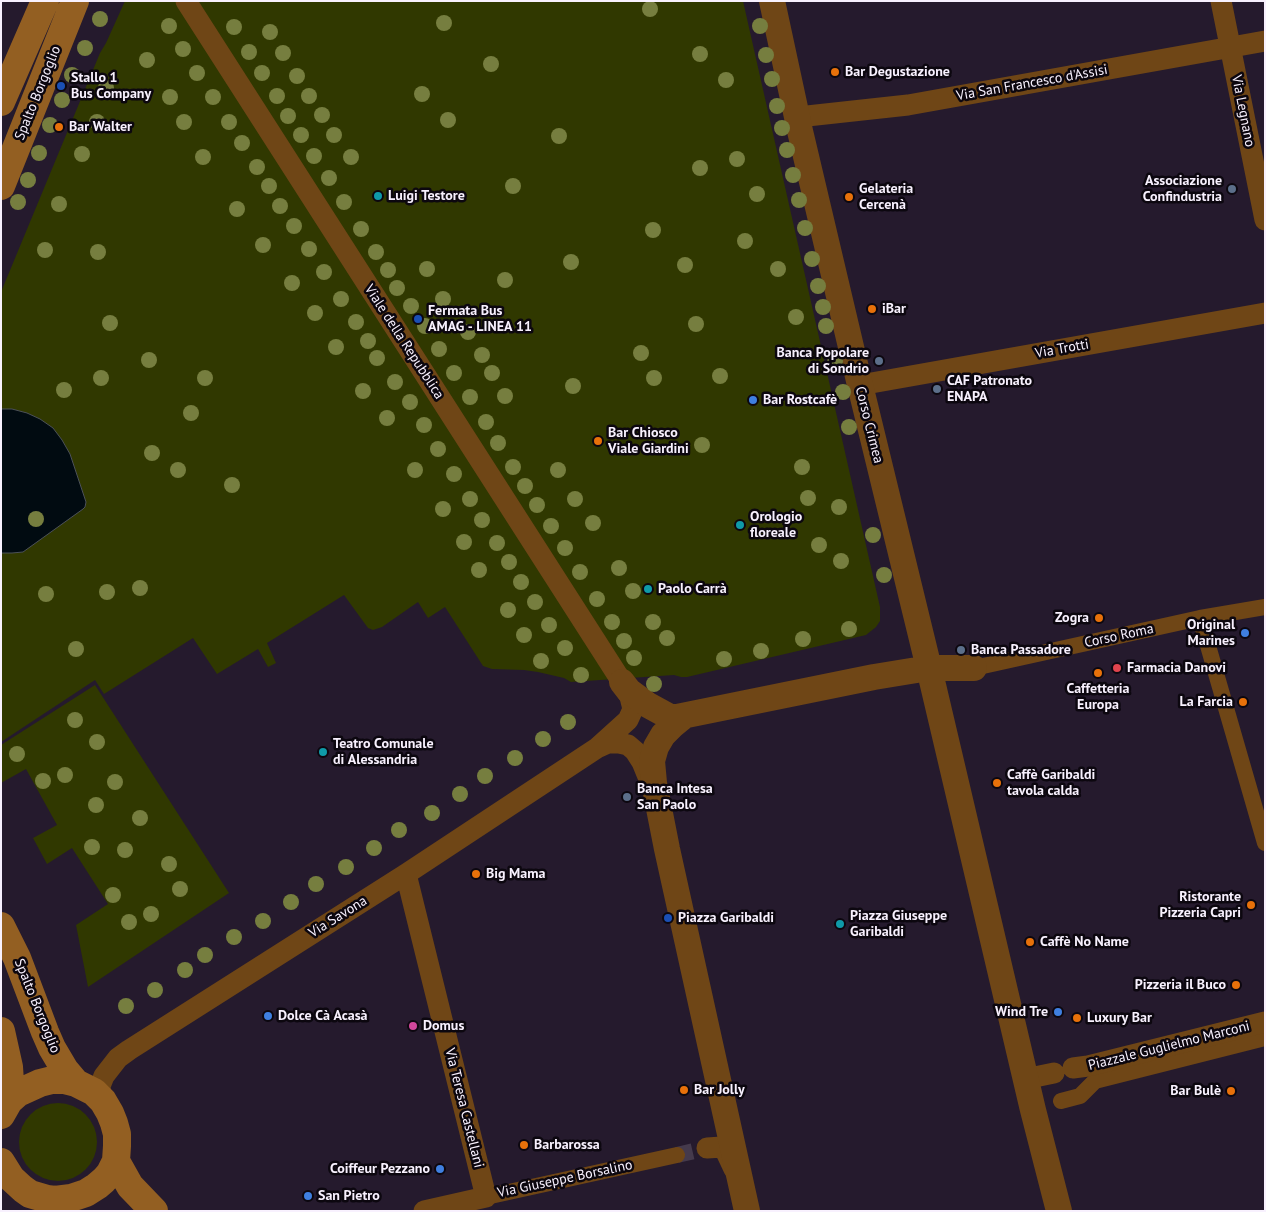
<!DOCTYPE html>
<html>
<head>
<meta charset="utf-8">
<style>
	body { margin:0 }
	#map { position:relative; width:1266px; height:1212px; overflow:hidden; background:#251a2d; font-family:"PT Sans",sans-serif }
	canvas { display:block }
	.frame { position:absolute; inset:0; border:2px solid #f8f1fe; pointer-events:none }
</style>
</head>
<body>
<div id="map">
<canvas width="1266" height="1212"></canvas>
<div class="frame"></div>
</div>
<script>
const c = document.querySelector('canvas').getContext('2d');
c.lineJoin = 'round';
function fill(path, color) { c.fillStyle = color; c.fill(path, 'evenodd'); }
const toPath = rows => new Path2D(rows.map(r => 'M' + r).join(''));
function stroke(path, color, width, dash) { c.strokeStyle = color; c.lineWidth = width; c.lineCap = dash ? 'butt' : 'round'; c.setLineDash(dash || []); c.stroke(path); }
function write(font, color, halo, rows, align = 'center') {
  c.font = font + ' "PT Sans",sans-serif'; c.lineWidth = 5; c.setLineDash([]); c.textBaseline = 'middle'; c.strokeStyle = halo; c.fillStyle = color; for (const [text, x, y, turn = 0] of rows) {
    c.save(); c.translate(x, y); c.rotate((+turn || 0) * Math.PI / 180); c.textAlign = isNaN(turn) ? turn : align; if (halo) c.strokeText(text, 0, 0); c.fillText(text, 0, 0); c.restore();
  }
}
fill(toPath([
	[125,1,743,1,880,607,880,621,876,627,866,635,687,677,681,677,674,675,571,682,564,678,538,672,524,670,492,669,483,666,445,607,428,618,418,602,382,627,373,630,368,628,344,595,267,643,276,663,268,667,258,649,217,674,193,638,104,694,95,680,1,742,1,292,100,53,106,43],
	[95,685,229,893,88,987,76,925,108,904,72,848,47,864,33,838,57,825,26,769,1,783,1,745],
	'19 1142a39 39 0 1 1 78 0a39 39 0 1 1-78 0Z'
]), '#303800');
const water = toPath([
	[1,409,12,409,27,413,40,419,53,428,62,440,70,454,86,502,85,507,83,509,23,552,12,553,1,553,1,409]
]);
fill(water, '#010b11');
stroke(water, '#4b5058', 1);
stroke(toPath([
	[677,1155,707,1148]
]), '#453a4c', 16, [16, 8]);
stroke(toPath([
	[1200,618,1265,843],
	[974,668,1200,618,1265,607],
	[1061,1101,1080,1096,1095,1081,1265,1038],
	[486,1197,677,1155]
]), '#6f4616', 16);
stroke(toPath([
	[1221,1,1265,220],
	[798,117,908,105,1265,41],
	[860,385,1265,313],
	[597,748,608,743,619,743,628,745,635,751,642,762,651,784],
	[406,874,486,1197,424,1211],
	[1073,1068,1088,1066,1265,1022],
	[1025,1079,1054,1073],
	[103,1101,101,1096,100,1086,104,1076,118,1058,129,1050,406,874,597,748,628,720,633,709,630,697,622,682,186,1],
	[707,1148,722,1147,726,1152,734,1169]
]), '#6f4616', 21);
stroke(toPath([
	[772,1,800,131,860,385,929,668,1033,1110,1059,1211],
	[622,682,629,691,648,705,670,717,677,717,874,677,929,668,974,668],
	[683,717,672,726,663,735,656,747,652,761,654,783,667,849,747,1211]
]), '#6f4616', 26);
stroke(toPath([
	[1,102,45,1],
	[1,186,75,1],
	[1,926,17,958,45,1032,52,1048,65,1070,76,1083],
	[1,1031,9,1067,10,1082,9,1101],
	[1,1115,9,1101,18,1093,40,1083,52,1080,64,1080,76,1083,94,1092,103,1101,110,1113,114,1123,117,1134,117,1146,116,1161,110,1173,104,1180,97,1186,86,1193,71,1198,55,1200,47,1199,30,1194,23,1189,11,1178,1,1162],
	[116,1161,130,1186,154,1211]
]), '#935f22', 28);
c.fillStyle = '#767e3f';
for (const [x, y] of [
	[650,9],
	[100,19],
	[444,23],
	[169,26],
	[760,26],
	[234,27],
	[270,32],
	[85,48],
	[183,49],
	[249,52],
	[283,53],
	[700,54],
	[766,55],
	[147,60],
	[491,64],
	[197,73],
	[262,73],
	[72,75],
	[297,76],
	[772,79],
	[726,80],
	[106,88],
	[422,94],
	[277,96],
	[309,96],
	[170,97],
	[213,97],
	[62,100],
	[777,106],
	[322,115],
	[288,116],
	[448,120],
	[97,122],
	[184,122],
	[229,122],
	[50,125],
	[782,128],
	[301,135],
	[334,135],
	[559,136],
	[242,143],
	[787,150],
	[39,153],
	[82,154],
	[314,156],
	[203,157],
	[351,157],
	[737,159],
	[257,167],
	[700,168],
	[793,175],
	[329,178],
	[28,180],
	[269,186],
	[513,186],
	[757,194],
	[799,200],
	[18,202],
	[344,202],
	[59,204],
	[280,206],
	[237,209],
	[294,226],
	[805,228],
	[361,229],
	[653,230],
	[745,241],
	[263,245],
	[309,249],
	[45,250],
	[98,252],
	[376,252],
	[812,259],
	[571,262],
	[685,265],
	[427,269],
	[778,269],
	[388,270],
	[324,272],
	[505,280],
	[292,283],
	[818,286],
	[397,288],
	[341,299],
	[443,299],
	[411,306],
	[823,307],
	[315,313],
	[796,317],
	[356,322],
	[110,323],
	[696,324],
	[425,326],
	[826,326],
	[468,332],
	[368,341],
	[336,347],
	[439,349],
	[641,353],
	[482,355],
	[377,358],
	[149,360],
	[835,361],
	[454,373],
	[492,373],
	[720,376],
	[101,378],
	[205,378],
	[654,378],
	[395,382],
	[573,386],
	[64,390],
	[363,391],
	[843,392],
	[505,396],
	[470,397],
	[410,402],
	[191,413],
	[387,418],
	[486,422],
	[424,425],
	[849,427],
	[498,443],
	[702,445],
	[438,449],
	[152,453],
	[513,467],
	[802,467],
	[178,470],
	[415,470],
	[558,470],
	[454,474],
	[232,485],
	[525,486],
	[808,498],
	[470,499],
	[575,499],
	[537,505],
	[839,507],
	[443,509],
	[36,519],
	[482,520],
	[593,523],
	[551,526],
	[873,535],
	[464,542],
	[497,543],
	[819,545],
	[565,548],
	[841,561],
	[509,562],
	[619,568],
	[479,570],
	[580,572],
	[884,575],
	[521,582],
	[140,588],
	[633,591],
	[107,592],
	[46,594],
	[597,599],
	[535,602],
	[508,610],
	[612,622],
	[653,622],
	[549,625],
	[849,629],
	[524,635],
	[667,638],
	[803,639],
	[624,641],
	[565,648],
	[76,649],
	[761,651],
	[634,658],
	[724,659],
	[541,661],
	[581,675],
	[654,684],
	[75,720],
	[568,722],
	[543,739],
	[97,742],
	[17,754],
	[515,758],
	[65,775],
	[485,776],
	[43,781],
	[115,782],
	[460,794],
	[96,805],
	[432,813],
	[140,818],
	[399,830],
	[92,847],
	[374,848],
	[125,850],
	[169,864],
	[346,867],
	[316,884],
	[180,889],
	[113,895],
	[291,902],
	[151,914],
	[263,921],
	[129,922],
	[234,937],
	[205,955],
	[185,970],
	[155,990],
	[126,1006]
]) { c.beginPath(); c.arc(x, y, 8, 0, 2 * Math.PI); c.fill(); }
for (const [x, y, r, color] of [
	[835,72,5,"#e8710a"],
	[61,86,5,"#1a4fb4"],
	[59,127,5,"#e8710a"],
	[1232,189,5,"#5c6f8a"],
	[378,196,5,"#0f9aa8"],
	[849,197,5,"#e8710a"],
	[872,309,5,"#e8710a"],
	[418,319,5,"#1a4fb4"],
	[879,361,5,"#5c6f8a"],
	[937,389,5,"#5c6f8a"],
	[753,400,5,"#3f7fe0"],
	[598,441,5,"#e8710a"],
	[740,525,5,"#0f9aa8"],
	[648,589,5,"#0f9aa8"],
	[1099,618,5,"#e8710a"],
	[1245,633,5,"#3f7fe0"],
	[961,650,5,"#5c6f8a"],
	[1117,668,5,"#e0444e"],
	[1098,673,5,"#e8710a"],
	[1243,702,5,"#e8710a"],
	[323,752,5,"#0f9aa8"],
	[997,783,5,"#e8710a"],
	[627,797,5,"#5c6f8a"],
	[476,874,5,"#e8710a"],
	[1251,905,5,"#e8710a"],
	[668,918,5,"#1a4fb4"],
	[840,924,5,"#0f9aa8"],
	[1030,942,5,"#e8710a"],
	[1236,985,5,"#e8710a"],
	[1058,1012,5,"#3f7fe0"],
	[268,1016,5,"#3f7fe0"],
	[1077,1018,5,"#e8710a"],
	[413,1026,5,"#d1479c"],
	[684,1090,5,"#e8710a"],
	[1231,1091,5,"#e8710a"],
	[524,1145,5,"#e8710a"],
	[440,1169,5,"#3f7fe0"],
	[308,1196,5,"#3f7fe0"]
]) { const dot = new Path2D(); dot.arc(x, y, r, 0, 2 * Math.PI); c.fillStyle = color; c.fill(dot); stroke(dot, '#0c070f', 2); }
write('bold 14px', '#f8f1fe', '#0c070f', [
	["Bar Degustazione",845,72],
	["Stallo 1",71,78],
	["Bus Company",71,94],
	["Bar Walter",69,127],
	["Associazione",1222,181,"right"],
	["Confindustria",1222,197,"right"],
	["Gelateria",859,189],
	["Cercenà",859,205],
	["Luigi Testore",388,196],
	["iBar",882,309],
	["Fermata Bus",428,311],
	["AMAG - LINEA 11",428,327],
	["Banca Popolare",869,353,"right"],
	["di Sondrio",869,369,"right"],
	["CAF Patronato",947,381],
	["ENAPA",947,397],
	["Bar Rostcafè",763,400],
	["Bar Chiosco",608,433],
	["Viale Giardini",608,449],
	["Orologio",750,517],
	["floreale",750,533],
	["Paolo Carrà",658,589],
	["Zogra",1089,618,"right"],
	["Original",1235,625,"right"],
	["Marines",1235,641,"right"],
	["Banca Passadore",971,650],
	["Farmacia Danovi",1127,668],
	["Caffetteria",1098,689,"center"],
	["Europa",1098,705,"center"],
	["La Farcia",1233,702,"right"],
	["Teatro Comunale",333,744],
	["di Alessandria",333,760],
	["Caffè Garibaldi",1007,775],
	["tavola calda",1007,791],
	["Banca Intesa",637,789],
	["San Paolo",637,805],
	["Big Mama",486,874],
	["Ristorante",1241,897,"right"],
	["Pizzeria Capri",1241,913,"right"],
	["Piazza Giuseppe",850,916],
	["Garibaldi",850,932],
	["Piazza Garibaldi",678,918],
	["Caffè No Name",1040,942],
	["Pizzeria il Buco",1226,985,"right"],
	["Wind Tre",1048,1012,"right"],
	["Dolce Cà Acasà",278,1016],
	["Luxury Bar",1087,1018],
	["Domus",423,1026],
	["Bar Jolly",694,1090],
	["Bar Bulè",1221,1091,"right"],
	["Barbarossa",534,1145],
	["Coiffeur Pezzano",430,1169,"right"],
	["San Pietro",318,1196]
], 'left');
write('14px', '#f8f1fe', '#0c070f', [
	["Via San Francesco d'Assisi",1032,83,-10],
	["Spalto Borgoglio",38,93,-68],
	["Via Legnano",1243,111,79],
	["Viale della Repubblica",404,342,57],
	["Via Trotti",1062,349,-10],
	["Corso Crimea",869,425,76],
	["Corso Roma",1119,636,-12],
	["Via Savona",338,917,-32],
	["Spalto Borgoglio",37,1006,68],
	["Piazzale Guglielmo Marconi",1169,1046,-14],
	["Via Teresa Castellani",464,1108,76],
	["Via Giuseppe Borsalino",565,1179,-12]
]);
</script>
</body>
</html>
